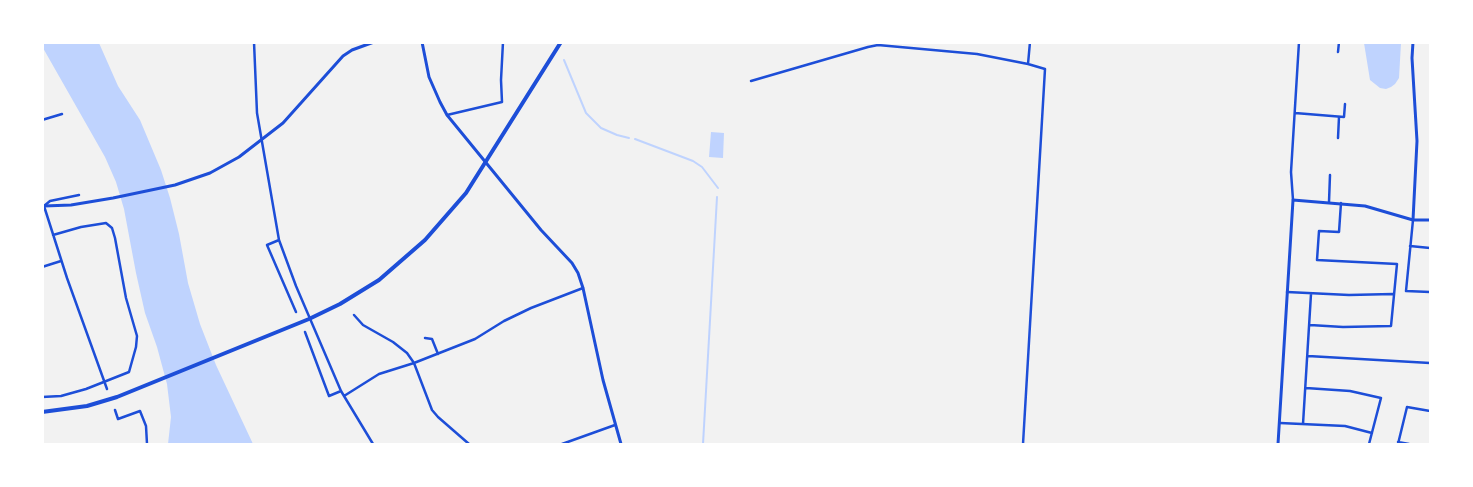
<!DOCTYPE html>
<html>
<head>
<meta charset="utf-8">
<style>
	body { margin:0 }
	#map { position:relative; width:1473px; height:487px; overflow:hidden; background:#f2f2f2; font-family:Raleway,sans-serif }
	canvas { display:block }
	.frame { position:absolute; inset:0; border:44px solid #fff; pointer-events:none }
</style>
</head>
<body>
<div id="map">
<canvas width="1473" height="487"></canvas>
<div class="frame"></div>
</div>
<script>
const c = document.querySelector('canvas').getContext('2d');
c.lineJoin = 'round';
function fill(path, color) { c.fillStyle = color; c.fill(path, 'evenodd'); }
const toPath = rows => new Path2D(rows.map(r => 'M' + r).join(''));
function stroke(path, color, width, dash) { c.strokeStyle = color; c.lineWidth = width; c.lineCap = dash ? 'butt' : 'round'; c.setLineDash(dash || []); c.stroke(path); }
fill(toPath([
	[42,43,99,43,118,86,140,120,161,170,170,198,179,234,188,283,200,324,216,365,253,444,168,444,171,417,167,384,157,347,145,313,136,273,124,209,116,182,105,157,43,48],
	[1364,43,1401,43,1399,78,1395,84,1391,87,1386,89,1380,88,1370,80],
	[711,132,724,133,723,158,709,157]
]), '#bfd3fe');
stroke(toPath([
	[564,60,586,113,601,128,617,135,629,138],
	[635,139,693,161,702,167,718,188],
	[703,444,717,197]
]), '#bfd3fe', 2);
stroke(toPath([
	[254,42,257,113,279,240,296,286,341,391,373,444],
	[1338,52,1339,42],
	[1028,64,1030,42],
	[751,81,868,47,878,45,977,54,1028,64,1045,69,1023,444],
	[1295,113,1344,117,1345,104],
	[447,115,502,102,501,80,503,42],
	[42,120,62,114],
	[1338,138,1339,117],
	[1293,200,1291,172,1299,42],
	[1329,202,1330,175],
	[44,206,67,278,107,389],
	[44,206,50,201,79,195],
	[1413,220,1406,291,1430,292],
	[279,240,267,245,296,312],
	[1410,246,1430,248],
	[42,267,61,261],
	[1287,292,1349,295,1393,294],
	[354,315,363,325,393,342,407,353,414,363,432,410,438,417,469,444],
	[1310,325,1343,327,1391,326,1397,264,1317,260,1319,231,1339,232,1341,203],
	[305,332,329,396,341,391],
	[425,338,432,339,438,354],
	[1308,356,1430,363],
	[1306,388,1350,391,1381,398,1369,444],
	[344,396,379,374,414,363,475,339,504,321,531,308,583,288],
	[42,397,61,396,86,389,129,372,136,347,137,336,126,298,115,238,112,228,106,223,81,227,53,235],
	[115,410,118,419,140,411,146,426,147,444],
	[1280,423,1345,426,1372,433],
	[1303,424,1311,294],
	[1398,442,1409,444],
	[562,444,615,425],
	[1398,444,1407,407,1430,411]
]), '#1d4ed8', 2.5);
stroke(toPath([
	[422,42,429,77,440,102,447,115,541,230,572,263,578,273,583,288,603,380,621,444],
	[44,206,71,205,113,198,175,185,210,173,239,157,283,123,343,56,352,50,374,42],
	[1413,220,1417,141,1412,58,1413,42],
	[1278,444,1293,200,1365,206,1413,220,1430,220]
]), '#1d4ed8', 3);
stroke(toPath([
	[42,412,87,406,117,397,309,319,340,304,379,280,425,240,466,193,561,42]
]), '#1d4ed8', 4);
</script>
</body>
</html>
